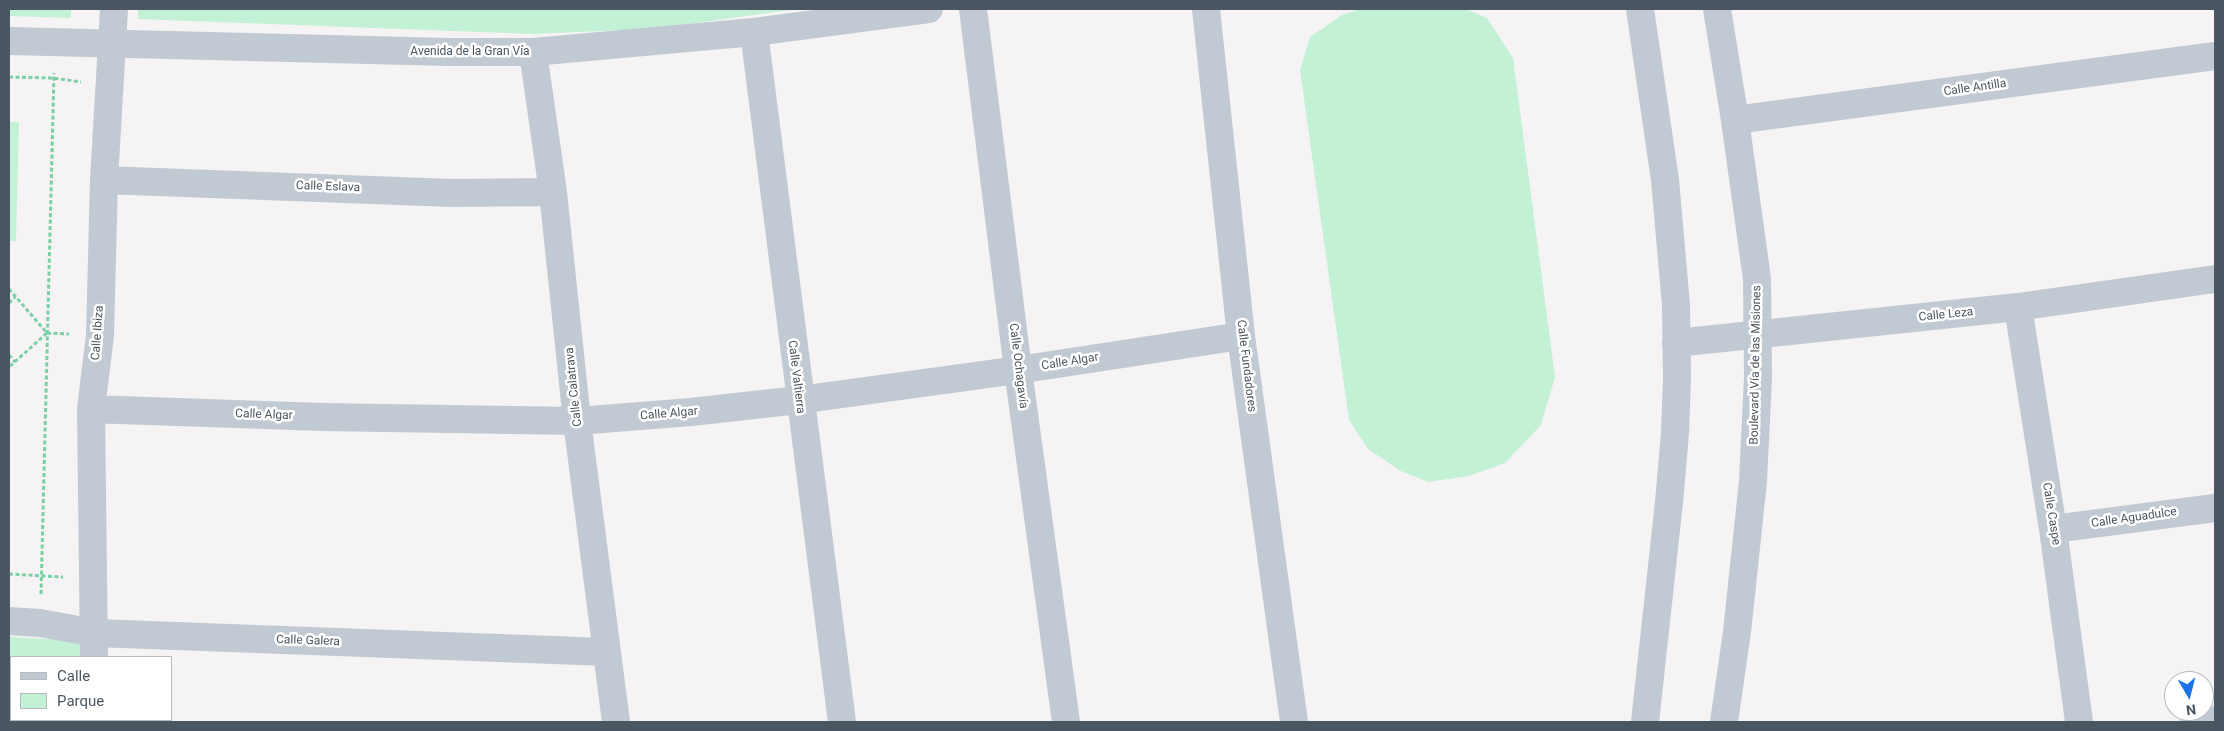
<!DOCTYPE html>
<html>
<head>
<meta charset="utf-8">
<style>
	body { margin:0 }
	#map { position:relative; width:2224px; height:731px; overflow:hidden; background:#f5f3f3; font-family:Roboto,sans-serif }
	canvas { display:block }
	.frame { position:absolute; inset:0; border:10px solid #4a5661; pointer-events:none }
	.legend { position:absolute; left:10px; top:656px; width:162px; height:65px; box-sizing:border-box; background:#fff; border:1px solid #b7bbc0; margin:0; padding:6px 9px; list-style:none; font-size:15px; color:#4a5661 }
	.legend li { display:flex; align-items:center; gap:10px; height:25px }
	.legend b { width:25px; border:1px solid #b7bbc0 }
	.north { position:absolute; left:2164px; top:671px; width:50px; height:50px; box-sizing:border-box; background:#fff; border:1px solid #b7bbc0; border-radius:50%; rotate:172deg; font-size:14px; font-weight:700; line-height:20px; text-align:center; color:#4a5661 }
	.north::after { content:''; display:block; margin:auto; width:18px; height:22px; background:#1a73e8; clip-path:polygon(50% 0,100% 100%,50% 72%,0 100%) }
</style>
</head>
<body>
<div id="map">
<canvas width="2224" height="731"></canvas>
<div class="frame"></div>
<ul class="legend">
<li><b style="height:6px;background:#c1cad2"></b>Calle</li>
<li><b style="height:14px;background:#c3f1d5"></b>Parque</li>
</ul>
<div class="north">N</div>
</div>
<script>
const c = document.querySelector('canvas').getContext('2d');
c.lineJoin = 'round';
function fill(path, color) { c.fillStyle = color; c.fill(path, 'evenodd'); }
const toPath = rows => new Path2D(rows.map(r => 'M' + r).join(''));
function stroke(path, color, width, dash) { c.strokeStyle = color; c.lineWidth = width; c.lineCap = dash ? 'butt' : 'round'; c.setLineDash(dash || []); c.stroke(path); }
function write(font, color, halo, rows, align = 'center') {
  c.font = font + ' Roboto,sans-serif'; c.lineWidth = 5; c.setLineDash([]); c.textBaseline = 'middle'; c.strokeStyle = halo; c.fillStyle = color; for (const [text, x, y, turn = 0] of rows) {
    c.save(); c.translate(x, y); c.rotate((+turn || 0) * Math.PI / 180); c.textAlign = isNaN(turn) ? turn : align; if (halo) c.strokeText(text, 0, 0); c.fillText(text, 0, 0); c.restore();
  }
}
fill(toPath([
	[9,9,71,9,71,18,9,16],
	[138,9,798,9,650,29,533,34,138,19],
	[1360,9,1466,9,1487,18,1513,58,1555,377,1541,425,1505,463,1469,476,1428,482,1401,471,1368,449,1349,420,1300,70,1310,37,1342,15],
	[9,122,19,122,16,241,9,241],
	[9,637,89,641,88,657,11,657,11,720,85,720,85,722,9,722]
]), '#c3f1d5');
stroke(toPath([
	[9,77,53,78,81,82],
	[9,289,47,333,9,367],
	[9,303,15,297],
	[47,333,69,334],
	[9,355,15,362],
	[9,574,63,577],
	[41,594,54,73],
	[9,672,11,672],
	[37,722,37,720]
]), '#7ad0a6', 3, [4, 2.5]);
stroke(toPath([
	[973,9,1018,370,1066,722],
	[1206,9,1241,336,1294,722],
	[754,32,842,722],
	[9,41,449,52,533,52,754,32,929,9],
	[533,52,553,192,577,421,616,722],
	[1735,120,2215,56],
	[104,180,452,193,553,192],
	[2018,307,2053,529,2079,722],
	[1676,343,2018,307,2215,279],
	[91,409,322,417,577,421,691,412,799,400,1018,370,1241,336],
	[2053,529,2215,508],
	[9,621,40,623,95,633,607,652],
	[94,657,91,409,100,335,104,180,114,9],
	[91,722,91,720],
	[2194,722,2215,720]
]), '#c1cad2', 28);
stroke(toPath([
	[1640,9,1665,180,1676,305,1677,379,1675,433,1669,502,1645,722],
	[1717,9,1735,120,1757,279,1758,378,1753,481,1737,632,1724,722]
]), '#c1cad2', 28);
write('12px', '#4a5661', '#fff', [
	["Avenida de la Gran Vía",470,52],
	["Calle Antilla",1975,88,-8],
	["Calle Eslava",328,187,2],
	["Calle Leza",1946,315,-6],
	["Calle Ibiza",98,333,-86],
	["Calle Algar",1070,362,-9],
	["Boulevard Vía de las Misiones",1756,365,-89],
	["Calle Ochagavía",1018,366,83],
	["Calle Fundadores",1246,366,83],
	["Calle Valtierra",796,377,83],
	["Calle Calatrava",574,387,-96],
	["Calle Algar",669,414,-5],
	["Calle Algar",264,415,2],
	["Calle Caspe",2051,514,81],
	["Calle Aguadulce",2134,518,-8],
	["Calle Galera",308,641,2]
]);
</script>
</body>
</html>
